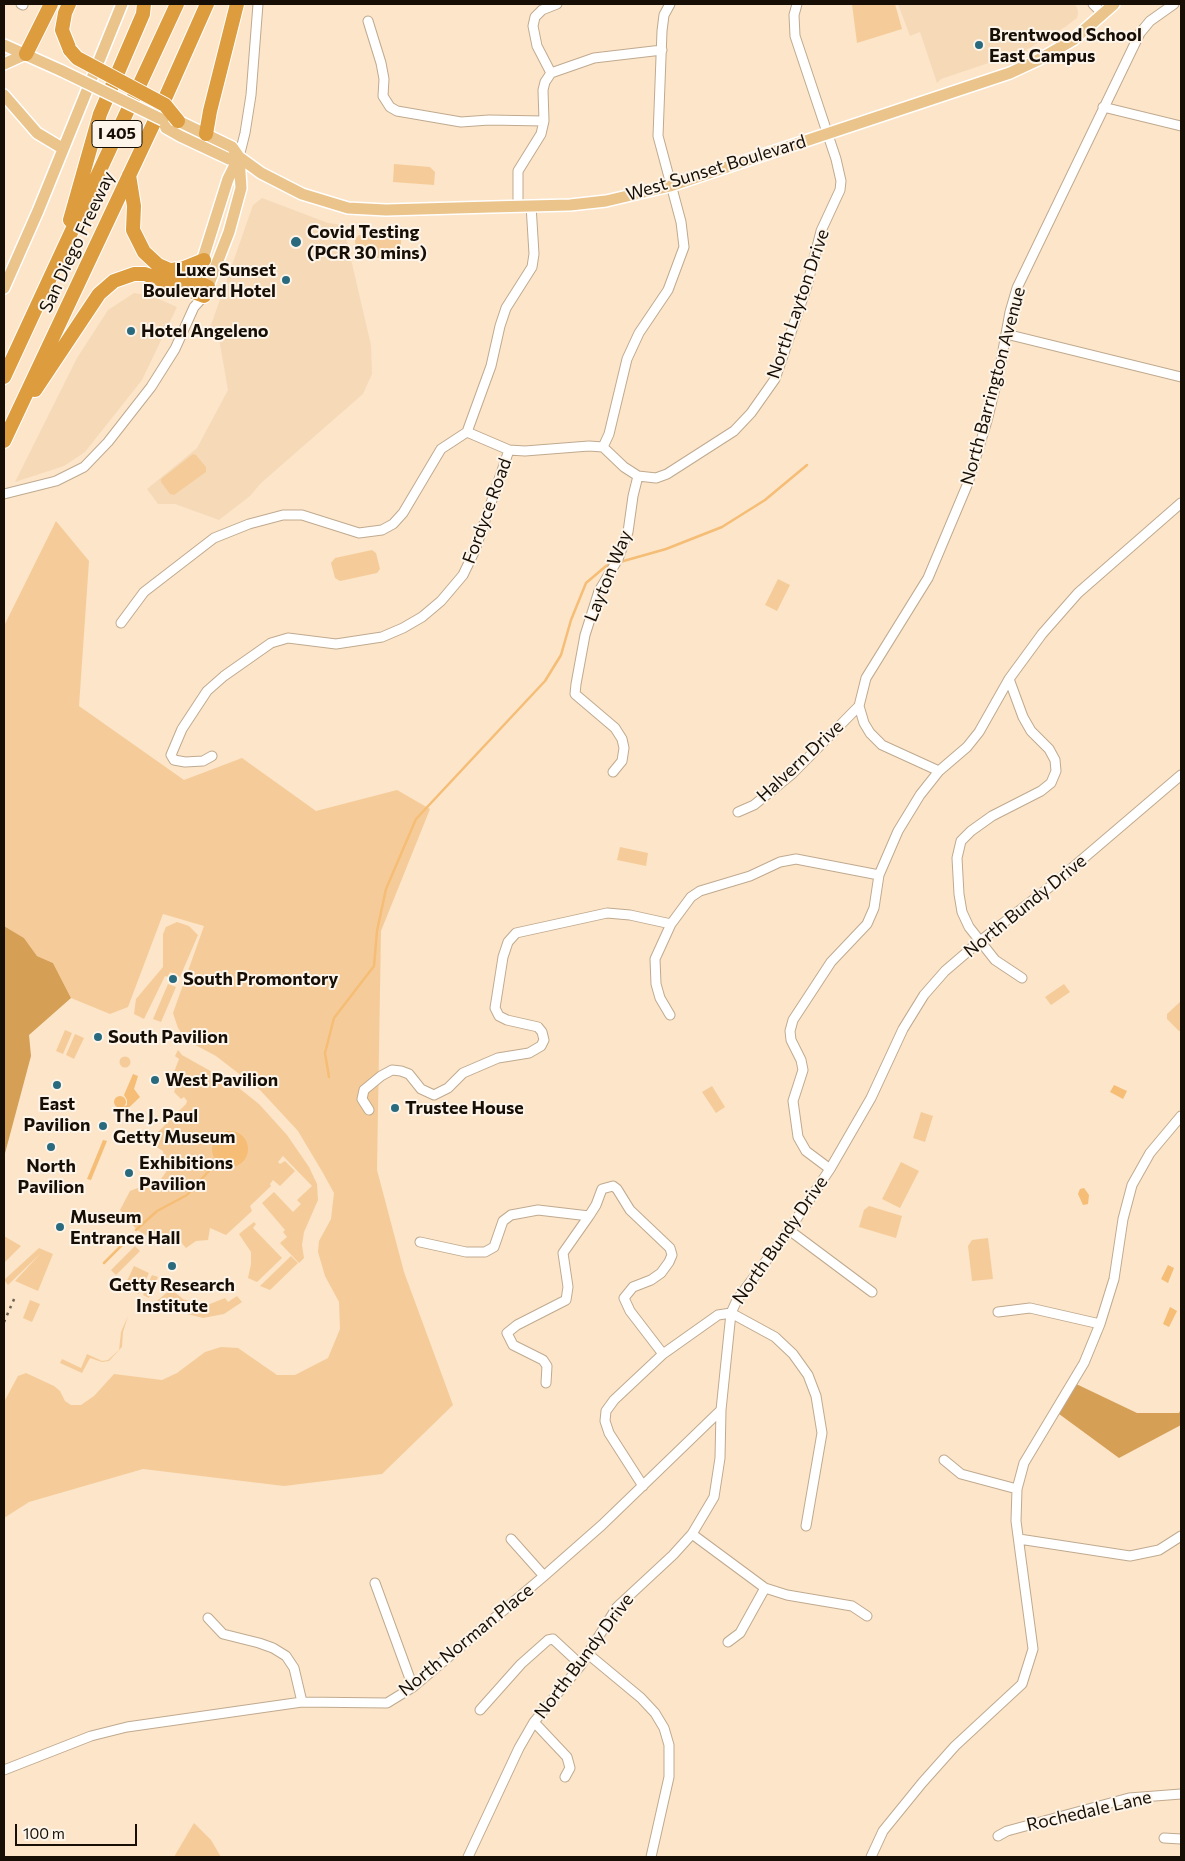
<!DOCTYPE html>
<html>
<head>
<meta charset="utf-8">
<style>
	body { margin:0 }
	#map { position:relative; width:1185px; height:1861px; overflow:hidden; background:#fce5c9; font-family:Commissioner,sans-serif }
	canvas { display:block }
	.frame { position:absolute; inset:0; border:5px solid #170f06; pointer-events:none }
	.scale { position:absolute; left:15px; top:1824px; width:122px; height:22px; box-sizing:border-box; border:2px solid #170f06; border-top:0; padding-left:6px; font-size:15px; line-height:18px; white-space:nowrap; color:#170f06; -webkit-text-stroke:4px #fef5ea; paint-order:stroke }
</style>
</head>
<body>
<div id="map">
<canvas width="1185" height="1861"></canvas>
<div class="frame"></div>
<div class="scale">100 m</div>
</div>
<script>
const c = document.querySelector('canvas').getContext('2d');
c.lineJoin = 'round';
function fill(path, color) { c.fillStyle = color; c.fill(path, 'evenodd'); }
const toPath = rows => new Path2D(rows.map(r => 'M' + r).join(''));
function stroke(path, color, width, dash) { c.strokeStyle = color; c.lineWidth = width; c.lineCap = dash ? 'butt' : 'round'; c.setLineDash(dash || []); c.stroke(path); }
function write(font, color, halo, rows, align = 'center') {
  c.font = font + ' Commissioner,sans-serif'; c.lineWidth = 4; c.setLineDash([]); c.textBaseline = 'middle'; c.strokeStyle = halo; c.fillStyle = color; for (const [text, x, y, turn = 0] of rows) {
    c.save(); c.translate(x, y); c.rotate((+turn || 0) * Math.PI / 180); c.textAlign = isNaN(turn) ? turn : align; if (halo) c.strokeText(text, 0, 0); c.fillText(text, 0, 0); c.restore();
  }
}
fill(toPath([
	[898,4,1074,4,1077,7,1078,13,1077,18,1065,27,1024,51,941,79,937,83,920,32,910,36],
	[262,198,328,223,343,225,371,345,372,374,363,394,261,483,250,496,219,520,175,504,158,504,147,489,197,448,228,390,218,333,210,328,253,205],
	[134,293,152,296,177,307,142,380,85,452,64,466,15,482,77,358,108,310]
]), '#f6dab8');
fill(toPath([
	[852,4,895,4,902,29,857,43],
	[394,164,430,167,435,172,434,185,393,182],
	[397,234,401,237,401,254,397,258,360,258,356,254,355,239,359,235],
	[193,454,196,455,206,467,206,472,174,495,170,494,161,482,161,479],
	[56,521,89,561,79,706,184,780,242,758,316,811,397,790,430,809,381,931,377,1170,404,1272,453,1405,382,1474,284,1486,143,1469,29,1502,4,1518,4,1402,18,1376,26,1373,54,1386,60,1391,65,1401,71,1405,81,1405,94,1396,114,1374,162,1380,177,1373,205,1352,221,1347,238,1348,277,1375,295,1375,328,1358,340,1329,339,1302,325,1276,318,1252,319,1241,331,1219,334,1193,323,1173,298,1131,260,1090,216,1056,186,1040,178,1028,173,1013,204,926,163,914,128,1007,110,1014,71,998,53,963,37,956,24,938,4,926,4,626],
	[372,550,376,553,380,569,377,573,340,581,335,578,331,563,335,558],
	[778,579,790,585,777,611,765,605],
	[620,847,648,853,646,866,617,860],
	[177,922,189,926,198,935,180,977,170,972,168,977,165,976,144,1019,134,1014,136,999,163,967,163,934,166,927],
	[168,984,176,987,161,1022,153,1019],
	[1064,984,1070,992,1051,1005,1045,997],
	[1181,1001,1181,1031,1179,1031,1167,1019,1167,1014],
	[65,1030,72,1033,63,1054,56,1051],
	[75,1034,84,1038,74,1059,66,1055],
	[178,1050,182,1055,214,1073,220,1073,259,1104,287,1135,309,1167,317,1184,318,1200,304,1232,302,1245,304,1258,299,1263,280,1243,287,1237,283,1232,285,1230,262,1203,274,1192,293,1212,301,1204,297,1200,312,1186,283,1156,278,1162,280,1164,285,1161,295,1171,280,1186,273,1180,270,1184,271,1186,250,1206,252,1211,226,1235,210,1228,208,1240,196,1241,186,1248,175,1236,169,1246,153,1239,154,1237,151,1234,149,1237,137,1230,120,1210,130,1191,161,1179,166,1172,163,1151,148,1142,186,1104,187,1101,184,1097,181,1099,174,1092,180,1076,174,1072,179,1059,175,1056],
	'119.5 1062a5.5 5.5 0 1 1 11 0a5.5 5.5 0 1 1-11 0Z',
	[712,1086,725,1107,716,1113,702,1092],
	[921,1112,933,1116,925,1142,913,1138],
	[901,1162,919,1171,900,1208,882,1199],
	[869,1206,902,1216,896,1238,859,1227,864,1210],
	[254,1222,256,1224,253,1228,282,1258,257,1282,248,1278,251,1264,251,1252,239,1234],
	[4,1236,21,1246,4,1263],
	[988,1238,993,1279,972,1281,968,1246,972,1240],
	[135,1246,140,1251,116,1275,111,1270],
	[39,1248,53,1254,38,1291,15,1281,40,1254,8,1285,4,1280],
	[291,1256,298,1263,270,1290,260,1286],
	[134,1266,149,1273,139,1294,124,1287],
	[152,1275,158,1277,149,1298,143,1295],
	[171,1289,183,1299,197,1304,210,1304,225,1298,228,1302,237,1296,242,1302,224,1314,203,1318,176,1311,165,1303,167,1301,165,1299,155,1308,151,1306],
	[30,1300,40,1304,32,1322,23,1318],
	[128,1316,123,1332,122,1347,109,1361,102,1362,90,1358,82,1373,60,1363,62,1359,81,1368,87,1354,102,1361,108,1360,119,1350,121,1332],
	[194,1823,211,1840,221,1857,174,1857]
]), '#f5cc99');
fill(toPath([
	[4,926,24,938,37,956,53,963,71,998,29,1035,31,1056,4,1157],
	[1072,1382,1137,1413,1179,1413,1181,1409,1181,1425,1119,1458,1055,1411]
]), '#d59f56');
fill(toPath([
	[133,1074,138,1076,134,1089,140,1097,119,1117,116,1114,118,1110,127,1105,127,1100,124,1095],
	[1114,1085,1127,1091,1123,1099,1110,1092],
	'114 1102a6 6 0 1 1 12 0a6 6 0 1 1-12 0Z',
	'212 1149a18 18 0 1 1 36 0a18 18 0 1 1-36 0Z',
	[103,1140,107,1141,91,1180,87,1179],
	[1084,1188,1089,1195,1088,1204,1083,1205,1078,1194,1080,1189],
	[1168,1265,1174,1268,1168,1283,1161,1279],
	[1170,1307,1177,1311,1169,1327,1163,1324]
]), '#f5bd75');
stroke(toPath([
	[620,562,666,549,722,527,765,500,807,465],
	[329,1077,325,1053,334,1018,374,966,377,931,386,889,416,819,545,681,561,655,571,620,586,583,606,566,612,564],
	[136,1230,157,1211,187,1195,218,1161],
	[104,1263,130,1237]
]), '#f5bd75', 2.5);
const minor = toPath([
	[21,4,23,5],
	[1093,4,1103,14],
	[368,21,381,63,384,79,383,96,390,107,397,111,461,122,489,120,544,121],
	[551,73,537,46,533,26,535,17,542,10,557,4],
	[1103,107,1181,126],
	[239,157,245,133,251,95,258,4],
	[518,206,518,171,541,134,544,121,543,90,545,82,551,73,594,58,662,50],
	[1006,334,1181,377],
	[467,432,509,450,525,451,589,446,603,447],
	[603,447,624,467,638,476,656,478,667,474,734,431,751,413,775,379,807,286,821,231,840,190,841,181,836,159,795,36,794,15,797,4],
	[603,447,609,434,627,359,639,333,668,290,684,247,681,222,658,136,662,31,664,15,670,4],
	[4,494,56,481,84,467,108,442,151,387,175,349,194,307,204,296],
	[121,623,144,592,214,538,249,524,283,515,302,515,359,533,382,530,393,524,403,513,441,449,467,432,491,366,500,326,506,308,532,267,534,254,531,205],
	[1009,679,1023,717,1031,731,1049,749,1055,760,1056,771,1051,783,1041,791,992,816,971,831,961,841,957,858,959,894,962,912,969,927,995,960,1022,978],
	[212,756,203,761,185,762,174,760,171,755,182,729,207,691,224,676,271,643,288,638,336,644,382,637,403,628,422,617,441,601,463,575,475,550,509,450],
	[939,771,882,745,870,733,864,723,859,706,866,678,928,578,968,483,987,421,999,372,1010,312,1017,288,1140,33,1150,21,1174,4],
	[613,772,622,761,624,748,622,739,615,728,575,694,576,684,585,635,599,591,618,559,628,532,633,496,638,476],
	[738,812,754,805,792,774,859,706],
	[670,1015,660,998,656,984,655,959,671,924,691,897,700,891,750,876,780,862,796,859,879,875],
	[369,1110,362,1099,364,1090,381,1076,392,1070,401,1071,409,1074,421,1089,434,1095,448,1088,463,1073,498,1058,529,1053,541,1046,544,1040,542,1032,538,1027,507,1020,499,1016,495,1008,503,957,508,942,516,933,607,913,630,915,671,924],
	[830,1169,806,1151,798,1137,793,1101,803,1070,801,1060,791,1040,790,1031,793,1020,831,962,867,924,874,908,879,875,898,831,920,795,939,771,967,747,979,732,1009,679,1042,634,1078,593,1181,503],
	[789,1230,872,1292],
	[420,1242,466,1252,485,1252,494,1247,503,1221,511,1215,538,1210,589,1216,596,1205,602,1189,613,1186,617,1189,630,1210,670,1248,672,1255,669,1262,661,1273,651,1280,633,1287,624,1298,630,1311,663,1354],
	[998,1312,1030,1308,1100,1324],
	[546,1383,547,1366,543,1360,513,1345,507,1333,517,1325,566,1300,568,1287,563,1253,589,1216],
	[944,1460,961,1474,1017,1489],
	[643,1486,609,1433,605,1421,606,1411,614,1400,663,1354,718,1315,731,1313,775,1337,793,1354,808,1375,816,1396,822,1433,806,1526],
	[692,1534,765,1588,787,1595,852,1606,867,1616],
	[511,1539,544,1576],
	[1019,1539,1130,1556,1159,1550,1181,1536],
	[375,1583,413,1687],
	[208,1618,223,1634,259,1643,273,1648,286,1656,294,1668,302,1702],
	[728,1642,740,1633,765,1588],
	[588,1654,641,1698,655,1713,664,1728,669,1745,669,1777,651,1857],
	[480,1710,521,1664,548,1640,553,1639,581,1665],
	[534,1722,567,1757,570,1768,565,1777],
	[4,1770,91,1736,127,1727,302,1702,387,1703,413,1687,544,1576,602,1525,721,1410],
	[998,1836,1007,1831,1129,1798,1181,1794],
	[1164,1838,1181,1839],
	[468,1857,519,1748,534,1722,581,1665,617,1607,673,1555,692,1534,714,1497,720,1458,721,1410,731,1313,737,1300,789,1230,830,1169,871,1098,903,1029,924,995,945,971,980,941,1051,886,1181,775],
	[871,1857,883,1831,922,1783,955,1746,1022,1684,1033,1649,1016,1521,1017,1489,1024,1463,1084,1363,1100,1324,1114,1279,1123,1219,1132,1185,1150,1153,1181,1116]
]);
const major = toPath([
	[4,45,62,71],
	[4,64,26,54],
	[4,95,37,133,62,148],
	[239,157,229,159,180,136,166,128,163,120,172,118,232,147,239,157,261,173,302,194,348,208,386,210,491,207,570,205,606,201,670,186,1010,73,1040,59,1073,40,1114,4],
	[4,288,38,211,122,4],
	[193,290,228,179,239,157],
	[205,294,229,232,241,188,239,157]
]);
const highway = toPath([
	[69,4,65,13,62,30,70,50],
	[26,54,51,4],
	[206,134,210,111,237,4],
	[129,175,134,206,133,230,144,252,158,265,208,287],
	[70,220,100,114,143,14,144,4],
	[172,270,184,268,204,260],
	[4,377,177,4],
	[35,390,99,294,114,281,134,274,145,274,204,296],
	[4,441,159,112,207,4]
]);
stroke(minor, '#c0aa8f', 11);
stroke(major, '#fff', 14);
stroke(highway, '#fff', 16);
stroke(minor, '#fff', 9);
stroke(major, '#ebc48b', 11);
stroke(highway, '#dd9c3e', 14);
stroke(toPath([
	[4,1322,15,1297]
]), '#706352', 2.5, [2.5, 5]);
const majorBridge = toPath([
	[62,71,163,120]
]);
const highwayBridge = toPath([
	[70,50,77,58,165,105,178,121]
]);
stroke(majorBridge, '#fff', 14, []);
stroke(highwayBridge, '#fff', 16, []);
stroke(majorBridge, '#ebc48b', 11);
stroke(highwayBridge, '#dd9c3e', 14);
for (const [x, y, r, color] of [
	[979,45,5,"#2a6a7f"],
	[296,242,6,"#2a6a7f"],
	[286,280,5,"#2a6a7f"],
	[131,331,5,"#2a6a7f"],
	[173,979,5,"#2a6a7f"],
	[98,1037,5,"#2a6a7f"],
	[155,1080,5,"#2a6a7f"],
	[57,1085,5,"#2a6a7f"],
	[395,1108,5,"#2a6a7f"],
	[103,1126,5,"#2a6a7f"],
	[51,1147,5,"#2a6a7f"],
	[129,1173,5,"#2a6a7f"],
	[60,1227,5,"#2a6a7f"],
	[172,1266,5,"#2a6a7f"]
]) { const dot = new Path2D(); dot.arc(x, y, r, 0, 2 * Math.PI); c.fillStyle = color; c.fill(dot); stroke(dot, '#fef5ea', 2); }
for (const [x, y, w] of [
	[117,134,50]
]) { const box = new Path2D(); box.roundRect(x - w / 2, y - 13.5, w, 27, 4); c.fillStyle = '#fef5ea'; c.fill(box); stroke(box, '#170f06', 1); }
write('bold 16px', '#170f06', null, [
	["I 405",117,134]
]);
write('bold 18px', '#170f06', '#fef5ea', [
	["Brentwood School",989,35],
	["East Campus",989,56],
	["Covid Testing",307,232],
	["(PCR 30 mins)",307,253],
	["Luxe Sunset",276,270,"right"],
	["Boulevard Hotel",276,291,"right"],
	["Hotel Angeleno",141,331],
	["South Promontory",183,979],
	["South Pavilion",108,1037],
	["West Pavilion",165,1080],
	["East",57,1104,"center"],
	["Pavilion",57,1125,"center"],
	["Trustee House",405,1108],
	["The J. Paul",113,1116],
	["Getty Museum",113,1137],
	["Exhibitions",139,1163],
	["Pavilion",139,1184],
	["North",51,1166,"center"],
	["Pavilion",51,1187,"center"],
	["Museum",70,1217],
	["Entrance Hall",70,1238],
	["Getty Research",172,1285,"center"],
	["Institute",172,1306,"center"]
], 'left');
write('18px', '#170f06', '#fef5ea', [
	["West Sunset Boulevard",716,168,-17],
	["San Diego Freeway",77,242,-65],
	["North Layton Drive",798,304,-71],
	["North Barrington Avenue",993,386,-75],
	["Fordyce Road",487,511,-70],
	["Layton Way",608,576,-68],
	["Halvern Drive",800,761,-43],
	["North Bundy Drive",1025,906,-39],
	["North Bundy Drive",780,1240,-55],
	["North Norman Place",466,1640,-39],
	["North Bundy Drive",584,1656,-53],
	["Rochedale Lane",1089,1811,-13]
]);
</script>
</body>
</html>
